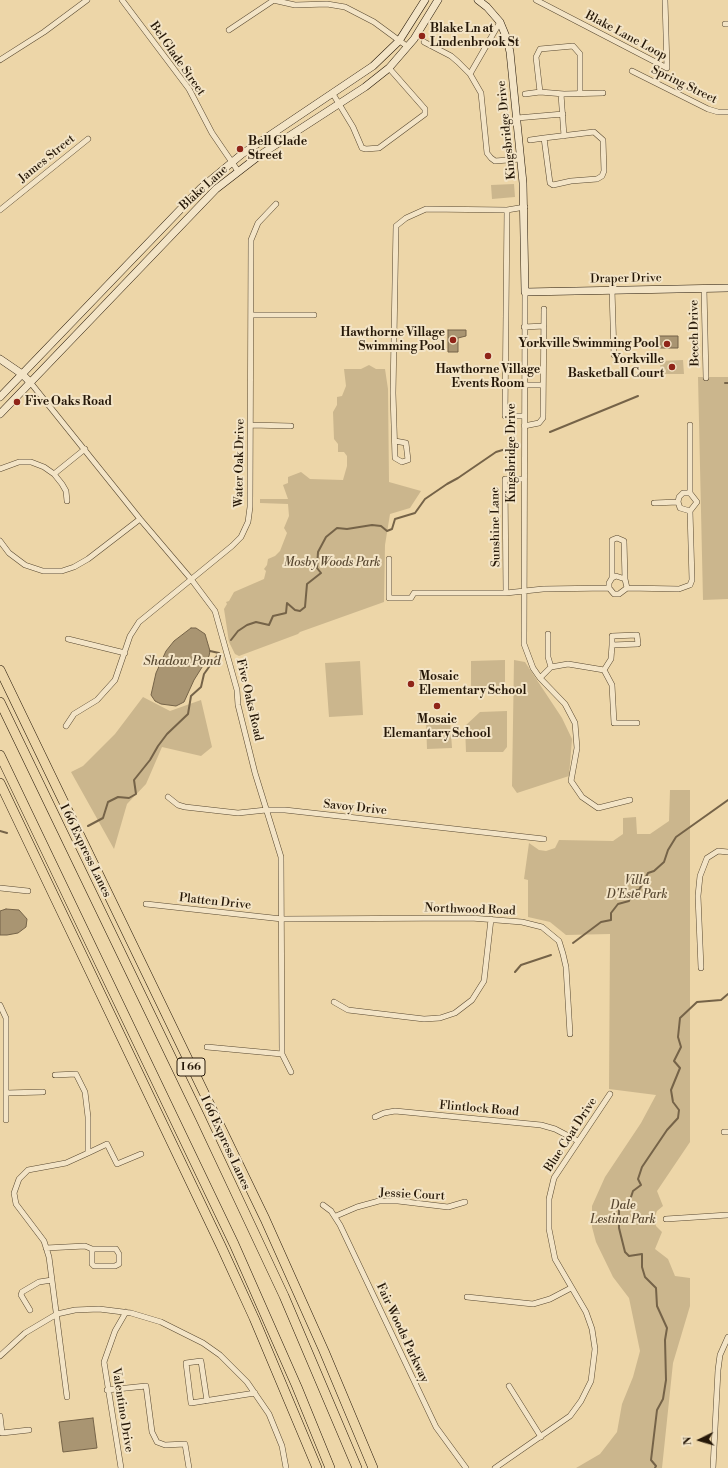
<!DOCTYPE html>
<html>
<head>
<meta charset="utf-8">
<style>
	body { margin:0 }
	#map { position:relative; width:728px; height:1468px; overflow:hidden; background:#edd6a8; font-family:"Libre Bodoni",serif }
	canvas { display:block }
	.north { position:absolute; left:680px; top:1420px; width:40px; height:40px; -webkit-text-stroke:3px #f3e4c6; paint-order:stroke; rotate:265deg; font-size:11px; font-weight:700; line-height:16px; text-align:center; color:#261808 }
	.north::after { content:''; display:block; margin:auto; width:14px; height:18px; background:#261808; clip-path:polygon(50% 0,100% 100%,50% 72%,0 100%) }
</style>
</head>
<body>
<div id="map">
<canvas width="728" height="1468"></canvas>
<div class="north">N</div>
</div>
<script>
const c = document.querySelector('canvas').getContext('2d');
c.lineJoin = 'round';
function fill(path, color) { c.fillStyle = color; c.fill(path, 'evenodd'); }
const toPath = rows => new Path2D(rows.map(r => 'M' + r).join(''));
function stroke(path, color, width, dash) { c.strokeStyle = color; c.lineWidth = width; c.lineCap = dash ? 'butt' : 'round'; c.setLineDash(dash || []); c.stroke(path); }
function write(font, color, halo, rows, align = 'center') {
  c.font = font + ' "Libre Bodoni",serif'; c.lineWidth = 4; c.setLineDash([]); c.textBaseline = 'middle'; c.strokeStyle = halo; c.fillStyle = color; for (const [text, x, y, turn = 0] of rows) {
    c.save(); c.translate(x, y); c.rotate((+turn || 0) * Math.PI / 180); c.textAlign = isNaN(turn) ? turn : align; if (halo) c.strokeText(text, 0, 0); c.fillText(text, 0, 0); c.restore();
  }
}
fill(toPath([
	[514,184,515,197,492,199,491,185],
	[683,360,684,374,661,374,660,361],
	[369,365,376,369,385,369,388,389,389,482,421,491,410,508,390,514,385,545,384,602,300,632,298,634,239,656,235,654,229,642,224,609,227,604,226,602,229,601,234,592,264,579,266,571,264,569,267,565,268,559,275,556,280,551,287,533,284,528,289,516,288,504,260,503,260,499,288,499,283,485,288,483,288,477,301,472,310,479,343,480,347,466,347,456,344,452,338,452,338,444,334,439,333,412,337,405,337,397,342,396,346,386,344,369,361,369],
	[698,377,728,377,728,599,703,600],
	[505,660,505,686,471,686,471,661],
	[514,660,525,662,562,718,572,739,569,776,517,793,512,786],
	[360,661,363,715,329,717,325,663],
	[143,697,170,711,201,700,212,747,201,756,162,747,146,784,127,804,114,849,71,772,83,766,115,734],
	[507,711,507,747,503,752,466,752,465,726,480,712],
	[450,719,452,748,427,749,426,720],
	[670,790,690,790,690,1142,657,1191,663,1206,657,1211,654,1219,656,1226,662,1232,655,1249,668,1259,675,1276,690,1278,690,1306,673,1363,662,1468,576,1468,600,1454,617,1432,622,1404,633,1377,640,1351,629,1298,613,1277,596,1242,592,1227,592,1206,605,1177,641,1123,656,1095,609,1089,610,934,566,935,550,922,528,917,528,880,524,879,529,843,539,850,546,851,555,848,559,840,613,841,623,834,623,818,636,817,637,834,650,834,669,821]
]), '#cbb68d');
const water = toPath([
	[448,330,466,330,466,336,458,338,458,352,448,352,448,330],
	[657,336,678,336,678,348,657,348,657,336],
	[191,628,196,628,205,634,210,651,209,656,194,680,184,702,176,706,161,704,155,701,151,695,156,673,166,651,174,641,191,628],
	[6,909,19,910,27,919,26,927,18,933,7,935,0,935,0,911,6,909],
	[93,1418,97,1448,63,1452,59,1422,93,1418]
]);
fill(water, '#a99572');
stroke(water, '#756348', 1);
stroke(toPath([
	[725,383,728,383],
	[550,432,638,396],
	[231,640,238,631,247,625,256,622,269,625,273,616,286,613,287,603,295,610,300,611,305,607,307,584,321,573,317,568,318,552,326,537,337,528,347,529,372,525,381,526,387,531,392,529,395,519,415,513,425,499,447,484,458,478,496,452,509,448],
	[88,826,103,818,108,802,118,797,129,798,136,794,134,780,150,760,158,746,167,734,188,714,191,696,201,687,204,674,219,653,210,651],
	[0,831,7,833],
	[573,943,601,922,611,920,611,913,618,904,629,901,633,890,639,890,648,873,654,871,664,862,668,850,676,837,728,800],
	[515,972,521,965,551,955],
	[655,1468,656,1466,651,1460,657,1410,663,1399,666,1380,665,1340,667,1328,657,1306,656,1288,645,1277,642,1267,642,1254,629,1256,625,1252,619,1228,619,1208,630,1200,633,1191,641,1185,638,1179,642,1167,667,1130,678,1118,679,1110,673,1102,671,1090,680,1068,674,1061,681,1047,678,1037,680,1018,697,1002,721,1000,728,994]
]), '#756348', 2);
const street = toPath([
	[122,0,189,89,212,133,238,171],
	[273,0,295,5,327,4,345,7,374,22,408,47],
	[536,0,667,68,665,0],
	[725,24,728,24],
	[229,30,274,0],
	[424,42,451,56,458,62,470,74,481,93,487,153,491,158,495,161,521,159],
	[0,60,44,32,87,0],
	[632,71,708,109,718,112,728,112],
	[470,74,500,22],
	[540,92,536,57,540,49,573,46,580,54,580,94],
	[333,94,353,127,362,148,366,149,379,148,425,114,425,109,389,68],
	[525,94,540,92,564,94,603,93],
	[561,94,564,136],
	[517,118,563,114],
	[530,140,544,138,594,132,603,140,604,171,602,176,597,179,571,181,553,185,550,183,544,138],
	[0,210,88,139],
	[507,210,505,416,524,416],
	[704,289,706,378],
	[612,290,614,355],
	[525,292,524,644,533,668,540,678,565,704,575,723,577,748,571,781,582,797,598,808,630,800],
	[251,315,314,315],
	[524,327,544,326],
	[30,382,140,519,191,579,215,611,237,690,238,705,255,773,281,857,282,1054,291,1072],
	[524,385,543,385],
	[251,425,291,426],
	[524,426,539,423,543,418,544,309],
	[395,441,406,443,408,460,402,462,395,458,393,393,396,226,406,218,426,209,507,210,525,207],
	[0,469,19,462,31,462,44,467,54,474,62,484,66,491,67,501],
	[54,474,85,449],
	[690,493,683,493,679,497,678,502,680,508,690,511],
	[654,503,678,502],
	[0,541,9,553,25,565,43,571,62,571,74,567,88,559,140,519],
	[389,559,389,598,411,598,414,593,506,593,543,589,609,588,614,594,619,594,627,588],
	[612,578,616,576,625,579],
	[609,588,609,583,612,578,612,540,617,538,624,541,625,579,627,588],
	[627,588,679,589,690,585,692,580,690,511,697,502,690,493,690,425],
	[506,593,505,479,523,479],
	[548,634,548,657,551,667],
	[68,639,125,653],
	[604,670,611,659,612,645,638,644,637,635,612,636,612,645],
	[540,678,551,667,568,664,604,670,612,685,614,723,637,723],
	[66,726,74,714,97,700,115,680,130,636,139,622,232,546,241,537,248,522,250,507,251,240,258,223,276,204],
	[168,797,178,805,185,807,238,813,266,810,285,810,544,839],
	[0,888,28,891],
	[146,904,282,919,471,918,522,922,542,927,559,941,563,954,566,967,570,1034],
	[701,968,698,896,700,876,707,858,718,851,728,852],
	[334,1002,348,1010,424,1019,440,1018,455,1013,472,1000,484,981,491,919],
	[0,1005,6,1018,6,1120],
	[207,1047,282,1054],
	[55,1075,76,1074,85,1092,88,1117,88,1153,66,1163,28,1170,19,1179,14,1193,16,1204,44,1241,49,1257,67,1397],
	[6,1093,43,1092],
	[375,1117,384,1113,395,1111,541,1125,555,1129,578,1141],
	[724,1132,728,1132],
	[88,1153,107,1144,117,1164,141,1154],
	[323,1205,331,1211,340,1225,436,1427,466,1468],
	[336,1216,357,1207,379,1201,398,1201,448,1207,465,1202],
	[666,1219,728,1215],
	[46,1248,85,1246,92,1249,116,1249,119,1254,119,1264,115,1266,94,1266,92,1264,92,1249],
	[467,1297,533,1304,550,1299,571,1288],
	[30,1310,21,1295,22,1292,39,1282,52,1280],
	[0,1356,25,1333,57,1314,75,1310,99,1309,131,1313,161,1322,203,1343,220,1355,247,1382,269,1414,282,1446,286,1468],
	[509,1386,541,1437],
	[107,1390,146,1386,152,1432,157,1442,165,1445,185,1444,189,1468],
	[207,1401,201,1361,186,1363,191,1403,255,1393],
	[0,1416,2,1433,29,1430],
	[121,1468,104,1362,115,1331,126,1312],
	[495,1468,570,1416,581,1401,591,1381,595,1349,592,1329,586,1312,555,1259,549,1229,549,1199,554,1178,610,1094],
	[713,1468,718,1370,720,1355,728,1337]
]);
const secondary = toPath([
	[478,0,487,7,500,22,507,39,510,52,523,183,525,292,728,288],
	[0,359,22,374,30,382],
	[0,397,201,188,242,154,373,66,399,41,425,0],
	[0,414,216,189,260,155,365,87,389,68,414,39,438,0]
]);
const highway = toPath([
	[0,670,265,1219,324,1351,373,1468],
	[0,702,200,1117,284,1296,357,1468],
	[0,755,234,1244,297,1387,330,1468],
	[0,783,221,1246,254,1318,317,1468]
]);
stroke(street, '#584830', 6);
stroke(secondary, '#261808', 8);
stroke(highway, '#261808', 10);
stroke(street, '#f3e4c6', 5);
stroke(secondary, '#f3e4c6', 7);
stroke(highway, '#edd6a8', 9);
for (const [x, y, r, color] of [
	[422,36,4,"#8f2418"],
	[240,149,4,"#8f2418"],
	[453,340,4,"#8f2418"],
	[667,344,4,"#8f2418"],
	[488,356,4,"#8f2418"],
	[672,367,4,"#8f2418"],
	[17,402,4,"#8f2418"],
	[411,684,4,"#8f2418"],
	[437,706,4,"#8f2418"]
]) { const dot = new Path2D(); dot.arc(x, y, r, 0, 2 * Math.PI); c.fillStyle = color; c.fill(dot); stroke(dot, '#f3e4c6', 1.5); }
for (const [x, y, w] of [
	[191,1067,28]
]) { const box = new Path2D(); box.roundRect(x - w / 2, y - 9, w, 18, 3); c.fillStyle = '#f3e4c6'; c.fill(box); stroke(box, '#261808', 1); }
write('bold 11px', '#261808', null, [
	["I 66",191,1067]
]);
write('bold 12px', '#261808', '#f3e4c6', [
	["Blake Ln at",430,29],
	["Lindenbrook St",430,43],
	["Bell Glade",248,142],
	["Street",248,156],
	["Hawthorne Village",445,333,"right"],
	["Swimming Pool",445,347,"right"],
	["Yorkville Swimming Pool",659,344,"right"],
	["Yorkville",664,360,"right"],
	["Basketball Court",664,374,"right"],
	["Hawthorne Village",488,370,"center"],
	["Events Room",488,384,"center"],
	["Five Oaks Road",25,402],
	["Mosaic",419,677],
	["Elementary School",419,691],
	["Mosaic",437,720,"center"],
	["Elemantary School",437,734,"center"]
], 'left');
write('12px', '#261808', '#f3e4c6', [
	["Blake Lane Loop",626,36,28],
	["Bel Glade Street",177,59,55],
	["Spring Street",684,85,26],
	["Kingsbridge Drive",507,130,-96],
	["James Street",47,159,-39],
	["Blake Lane",204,188,-42],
	["Draper Drive",626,279,-1],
	["Beech Drive",695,333,-91],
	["Kingsbridge Drive",512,453,-90],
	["Water Oak Drive",240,463,-89],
	["Sunshine Lane",496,527,-91],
	["Five Oaks Road",249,700,77],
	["Savoy Drive",355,808,6],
	["I 66 Express Lanes",85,851,64],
	["Platten Drive",215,902,6],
	["Northwood Road",470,910,2],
	["Flintlock Road",479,1109,5],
	["Blue Coat Drive",571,1135,-57],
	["I 66 Express Lanes",225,1143,65],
	["Jessie Court",412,1195,3],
	["Fair Woods Parkway",402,1333,65],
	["Valentino Drive",122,1410,81]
]);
write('italic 12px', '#584730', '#f3e4c6', [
	["Mosby Woods Park",332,563],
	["Villa",637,881],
	["D'Este Park",637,895],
	["Dale",623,1206],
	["Lestina Park",623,1220]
]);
write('italic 13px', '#5a4a32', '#f3e4c6', [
	["Shadow Pond",182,662]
]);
</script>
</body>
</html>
